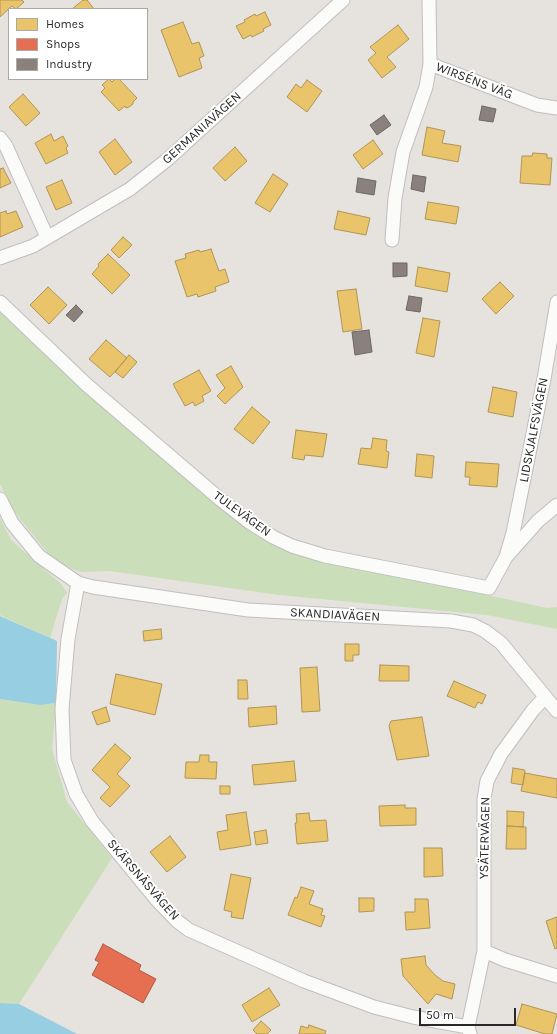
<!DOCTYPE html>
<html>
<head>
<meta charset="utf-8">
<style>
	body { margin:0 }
	#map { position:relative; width:557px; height:1034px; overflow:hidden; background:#e6e2de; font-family:Karla,sans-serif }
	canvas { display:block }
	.legend { position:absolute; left:8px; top:8px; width:140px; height:72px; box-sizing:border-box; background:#fff; border:1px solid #a9a9a9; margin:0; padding:5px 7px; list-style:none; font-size:12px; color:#282828 }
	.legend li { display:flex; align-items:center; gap:8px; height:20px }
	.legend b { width:20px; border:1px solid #a9a9a9 }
	.scale { position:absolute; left:419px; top:1008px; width:97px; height:18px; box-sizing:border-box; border:2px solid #282828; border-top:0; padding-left:5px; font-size:12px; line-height:14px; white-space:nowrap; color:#282828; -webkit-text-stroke:3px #fff; paint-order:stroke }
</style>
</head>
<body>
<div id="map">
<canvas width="557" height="1034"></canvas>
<ul class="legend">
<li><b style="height:11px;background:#e9c46a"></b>Homes</li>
<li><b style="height:11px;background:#e76f51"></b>Shops</li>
<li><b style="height:11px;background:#8a817c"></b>Industry</li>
</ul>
<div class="scale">50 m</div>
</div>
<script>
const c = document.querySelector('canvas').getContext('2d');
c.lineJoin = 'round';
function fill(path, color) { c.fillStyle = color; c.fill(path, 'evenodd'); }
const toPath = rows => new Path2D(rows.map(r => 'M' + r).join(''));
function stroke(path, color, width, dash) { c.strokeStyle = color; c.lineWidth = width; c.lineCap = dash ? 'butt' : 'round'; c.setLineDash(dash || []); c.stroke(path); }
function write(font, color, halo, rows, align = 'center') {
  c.font = font + ' Karla,sans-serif'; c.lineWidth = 4; c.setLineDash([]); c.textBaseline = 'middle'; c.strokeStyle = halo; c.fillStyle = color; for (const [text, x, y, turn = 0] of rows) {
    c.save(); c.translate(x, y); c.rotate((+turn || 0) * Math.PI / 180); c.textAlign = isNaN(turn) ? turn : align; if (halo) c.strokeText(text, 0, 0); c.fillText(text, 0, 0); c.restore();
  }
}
fill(toPath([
	[0,310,225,510,344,564,547,608,557,607,557,629,487,615,279,595,110,571,81,572,64,566,52,558,15,513,0,484],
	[0,518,11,540,61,584,67,593,62,599,50,638,0,615],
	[0,699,40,705,56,703,52,749,67,802,112,858,19,1004,0,1003]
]), '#c9deb9');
fill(toPath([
	[0,616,57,641,56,703,40,705,0,699],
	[0,1003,19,1004,77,1034,0,1034]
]), '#98cee1');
const homes = toPath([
	[0,0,22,0,24,2,16,9,12,6,0,17,0,0],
	[83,0,87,0,94,9,72,9,83,0],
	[265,12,271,25,263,29,264,31,252,37,251,35,243,39,236,26,245,22,244,20,255,14,256,16,265,12],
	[183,22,192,44,199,42,204,56,199,58,202,68,179,77,161,30,183,22],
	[398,25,409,39,387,57,396,67,382,78,368,60,376,53,370,47,398,25],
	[109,79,112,82,115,79,119,79,137,98,133,102,133,104,129,107,126,108,125,106,119,111,101,92,105,88,102,85,109,79],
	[307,80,322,91,307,112,287,97,296,84,301,88,307,80],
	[23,94,40,113,26,126,9,107,23,94],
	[427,127,445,131,442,143,461,146,458,162,422,155,427,127],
	[51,134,54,141,63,136,68,146,66,148,68,153,46,164,35,143,51,134],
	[115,139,132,162,115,175,99,152,115,139],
	[373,140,383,154,363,169,353,155,373,140],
	[235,147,247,161,225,181,213,168,235,147],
	[533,153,547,154,547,158,552,158,550,185,520,183,522,156,532,156,533,153],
	[3,168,11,183,0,188,0,169,3,168],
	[273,174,288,184,270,212,255,203,273,174],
	[62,180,72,203,56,210,46,187,62,180],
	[428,202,459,207,456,224,425,219,428,202],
	[6,211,7,214,16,211,23,227,0,237,0,213,6,211],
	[338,211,370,218,366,235,334,229,338,211],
	[123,237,132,245,119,258,111,250,123,237],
	[211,249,219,271,225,269,229,282,215,287,216,291,198,297,197,294,187,297,175,261,186,258,185,254,199,250,200,252,211,249],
	[108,254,130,275,112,294,92,274,99,266,98,264,108,254],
	[418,267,450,273,447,292,415,286,418,267],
	[500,282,514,296,496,314,482,299,500,282],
	[48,287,67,305,49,324,30,305,48,287],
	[356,289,362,329,343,332,337,291,356,289],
	[423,318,440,321,434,357,416,353,423,318],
	[106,340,127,358,110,377,89,359,106,340],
	[129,355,137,362,123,378,115,372,129,355],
	[231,366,243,387,225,404,217,396,225,388,216,375,231,366],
	[199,370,211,391,202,396,204,401,195,406,193,402,185,406,173,384,199,370],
	[493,387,517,392,513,417,488,412,493,387],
	[252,407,270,422,253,444,234,429,252,407],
	[296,430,327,434,323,457,305,455,304,460,292,458,296,430],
	[373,438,387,440,386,451,389,452,387,468,358,464,361,448,371,449,373,438],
	[417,454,434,456,432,478,415,476,417,454],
	[466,462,499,464,497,487,469,485,470,477,465,477,466,462],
	[161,629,162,639,144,641,143,631,161,629],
	[345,644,359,644,359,655,353,655,353,661,345,661,345,644],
	[380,665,409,666,409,681,379,681,380,665],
	[317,667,320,711,302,712,300,668,317,667],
	[116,674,162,684,155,715,110,704,116,674],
	[238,680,247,680,248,699,238,699,238,680],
	[454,681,486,695,482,704,478,702,475,708,447,696,454,681],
	[276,706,277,724,249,727,248,708,276,706],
	[106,707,110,721,97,725,92,712,106,707],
	[422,717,429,756,397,760,389,726,391,721,422,717],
	[115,744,131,758,117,774,130,786,110,807,100,798,110,787,92,770,115,744],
	[200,755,209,755,209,762,217,762,216,779,185,778,186,762,199,762,200,755],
	[294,761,296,781,254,785,252,765,294,761],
	[513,768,525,770,523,785,511,783,513,768],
	[525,773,557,779,557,798,521,791,525,773],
	[220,786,230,786,230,794,220,794,220,786],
	[405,805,405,808,416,808,416,825,380,826,379,806,405,805],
	[507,811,524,812,523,827,507,826,507,811],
	[246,812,251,845,220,850,217,832,228,830,226,815,246,812],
	[309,813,310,821,326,820,328,841,297,844,295,823,297,823,296,814,309,813],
	[507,826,526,827,526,849,506,849,507,826],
	[266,830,268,843,256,845,254,832,266,830],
	[170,836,186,857,167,872,150,852,170,836],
	[424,848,442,848,443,876,424,877,424,848],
	[231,874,251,878,243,919,231,917,232,912,224,910,231,874],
	[301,887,314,891,309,904,323,909,321,915,325,916,321,927,288,915,295,897,297,898,301,887],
	[359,898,374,898,374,911,359,912,359,898],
	[415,899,428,899,430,928,406,930,405,912,415,912,415,899],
	[557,917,557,948,555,949,546,921,557,917],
	[425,956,426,965,435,975,443,981,455,984,452,999,436,994,428,1004,403,976,401,959,425,956],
	[269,988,280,1005,252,1022,242,1005,269,988],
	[522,1004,557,1014,552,1034,545,1034,516,1025,522,1004],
	[261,1021,271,1030,267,1034,257,1034,253,1030,261,1021],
	[309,1025,326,1031,325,1034,299,1034,301,1026,308,1028,309,1025]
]);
fill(homes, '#e9c46a');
stroke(homes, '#af9556', 1);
const shops = toPath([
	[103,944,141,965,139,970,156,979,143,1003,92,975,99,962,95,960,103,944]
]);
fill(shops, '#e76f51');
stroke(shops, '#ae5a45', 1);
const industry = toPath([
	[482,106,496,109,493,122,479,120,482,106],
	[384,115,391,125,377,135,370,125,384,115],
	[413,175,426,177,424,192,411,189,413,175],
	[358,178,376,181,374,195,356,192,358,178],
	[393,263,407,263,407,276,393,277,393,263],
	[409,296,422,298,420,312,406,310,409,296],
	[76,305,83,312,74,322,66,315,76,305],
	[369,330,372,352,355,355,352,332,369,330]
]);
fill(industry, '#8a817c');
stroke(industry, '#6d6663', 1);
const minor = toPath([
	[429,0,430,64,537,105,557,108],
	[0,138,6,146,47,237],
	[392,240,395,198,403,152,426,87,430,64],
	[0,258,33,246,130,189,168,159,343,0],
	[0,302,87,385,221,500,249,522,273,537,292,546,325,556,489,588,506,557,538,521,557,505],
	[0,499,12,523,39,556,78,583,93,587,248,610,451,621,473,625,485,631,501,643,557,711],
	[507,553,513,533,544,379,557,302],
	[78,583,68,639,62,709,64,760,76,794,92,821,156,899,177,921,189,930,304,981,374,1007,413,1017,468,1027,470,1034],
	[545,697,533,710,501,754,487,781,484,799,484,951,505,960,557,976],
	[468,1027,484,951]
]);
stroke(minor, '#c0bebf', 15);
stroke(minor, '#fbfbfa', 13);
write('13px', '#282828', '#fff', [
	["WIRSÉNS VÄG",474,81,21],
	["GERMANIAVÄGEN",202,128,-42],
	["LIDSKJALFSVÄGEN",534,430,-79],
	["TULEVÄGEN",242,514,36],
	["SKANDIAVÄGEN",335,615,3],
	["YSÄTERVÄGEN",485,838,-89],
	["SKÄRSNÄSVÄGEN",143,880,49]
]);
</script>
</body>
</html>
